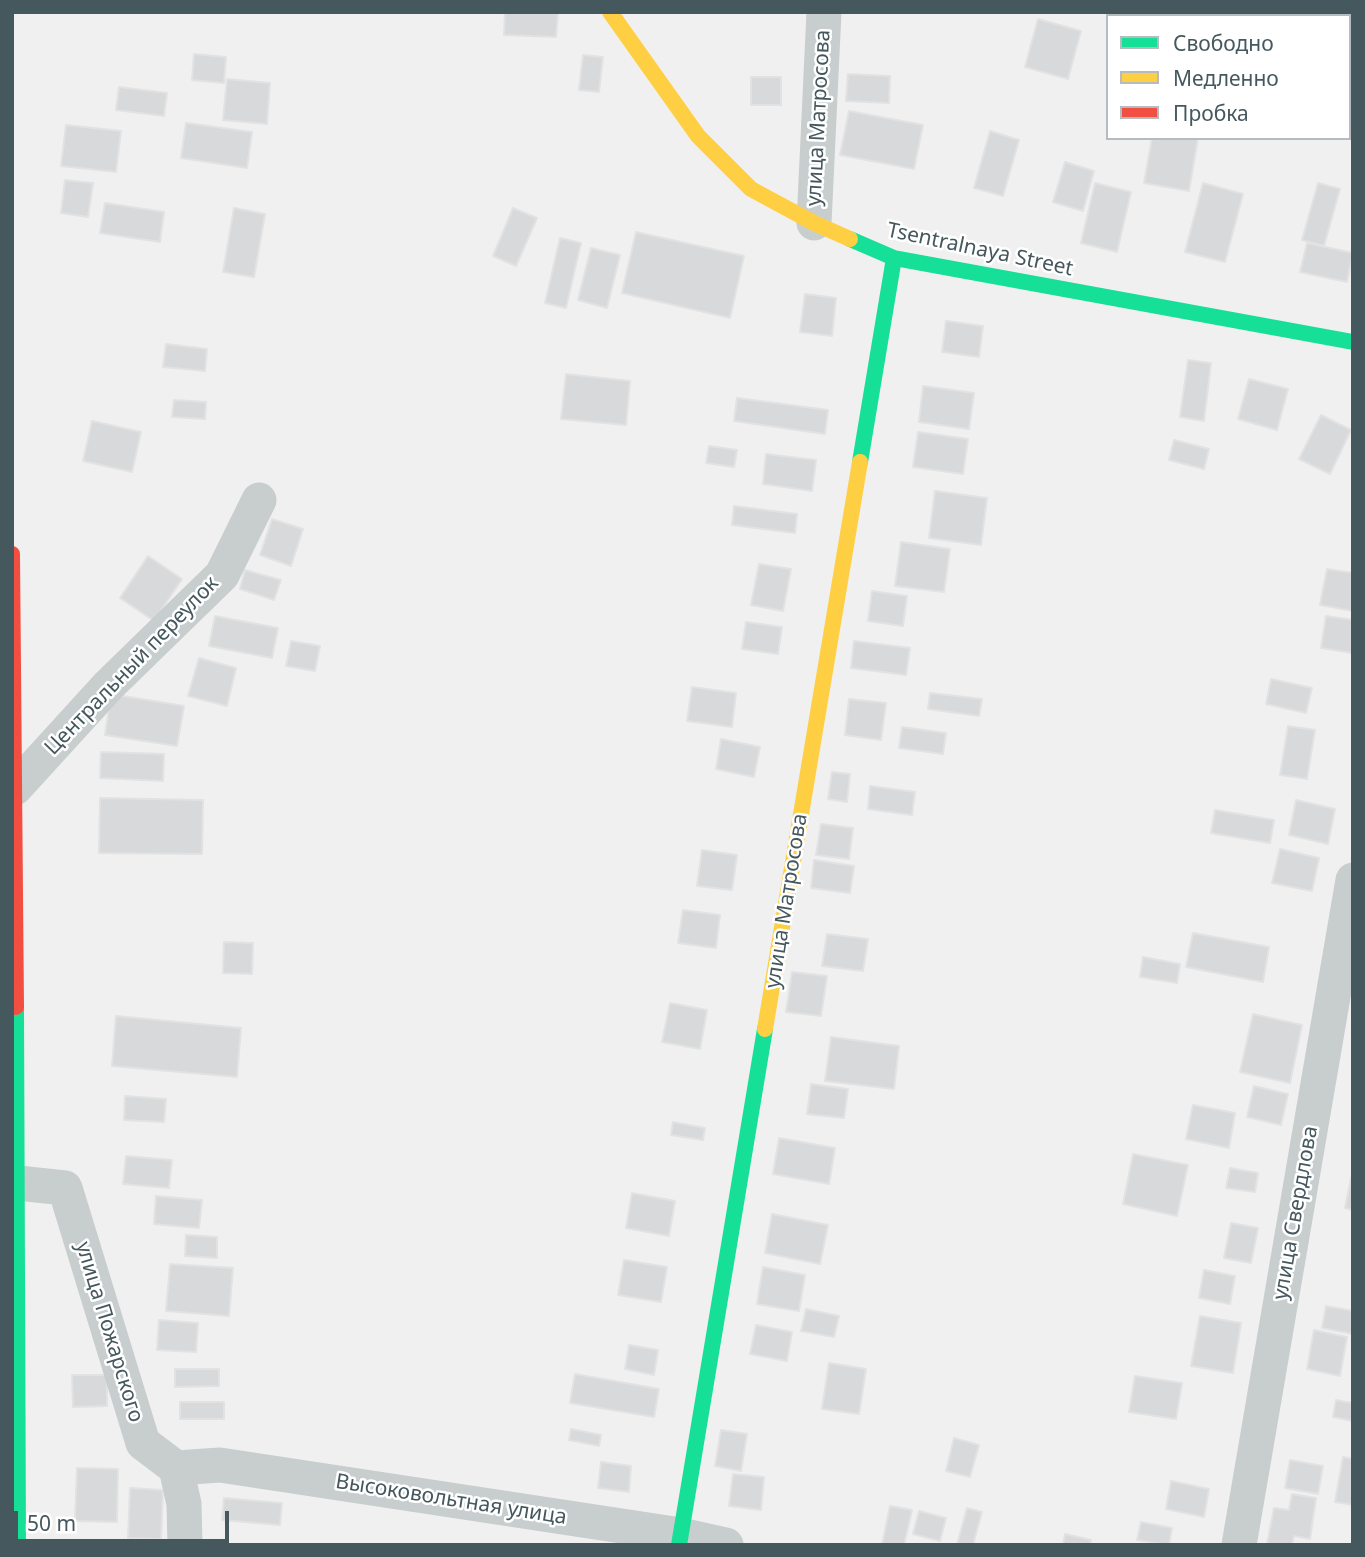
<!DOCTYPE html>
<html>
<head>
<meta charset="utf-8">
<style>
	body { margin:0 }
	#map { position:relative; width:1365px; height:1557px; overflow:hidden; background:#f1f0f0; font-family:"Noto Sans",sans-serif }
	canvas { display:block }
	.frame { position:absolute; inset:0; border:14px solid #45585e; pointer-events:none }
	.legend { position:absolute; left:1106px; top:14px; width:245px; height:126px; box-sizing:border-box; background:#fff; border:2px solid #b5bcbf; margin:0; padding:9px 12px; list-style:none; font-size:21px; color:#45585e }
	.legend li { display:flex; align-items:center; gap:14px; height:35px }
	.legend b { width:35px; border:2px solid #b5bcbf }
	.scale { position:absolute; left:14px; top:1511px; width:215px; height:32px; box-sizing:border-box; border:4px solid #45585e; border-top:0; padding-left:9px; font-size:21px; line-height:24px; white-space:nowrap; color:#45585e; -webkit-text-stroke:5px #fff; paint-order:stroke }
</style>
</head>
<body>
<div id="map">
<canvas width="1365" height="1557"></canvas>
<div class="frame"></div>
<ul class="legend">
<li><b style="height:9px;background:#16e098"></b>Свободно</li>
<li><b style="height:9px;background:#ffcf43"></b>Медленно</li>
<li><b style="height:9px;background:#f24e42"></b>Пробка</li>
</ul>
<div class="scale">50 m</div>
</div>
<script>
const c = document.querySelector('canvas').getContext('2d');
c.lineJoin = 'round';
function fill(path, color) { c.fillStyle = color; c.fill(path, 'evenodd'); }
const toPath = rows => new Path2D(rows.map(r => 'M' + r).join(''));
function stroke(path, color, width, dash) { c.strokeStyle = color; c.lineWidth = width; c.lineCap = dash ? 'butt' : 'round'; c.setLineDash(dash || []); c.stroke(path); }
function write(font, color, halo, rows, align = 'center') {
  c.font = font + ' "Noto Sans",sans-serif'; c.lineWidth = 5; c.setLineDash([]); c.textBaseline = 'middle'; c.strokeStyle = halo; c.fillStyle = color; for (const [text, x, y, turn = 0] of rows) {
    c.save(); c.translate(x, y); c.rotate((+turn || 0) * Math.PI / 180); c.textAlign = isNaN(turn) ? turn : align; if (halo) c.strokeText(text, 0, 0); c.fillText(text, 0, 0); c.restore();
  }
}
const building = toPath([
	[505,12,558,12,556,37,504,35,505,12],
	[1038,19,1081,31,1068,79,1025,67,1038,19],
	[194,54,226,57,224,83,192,80,194,54],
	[583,55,603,57,599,92,579,90,583,55],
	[848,74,890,76,889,103,846,101,848,74],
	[751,77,781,77,781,105,751,105,751,77],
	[227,79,270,83,267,124,223,120,227,79],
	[119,87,167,93,164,116,116,110,119,87],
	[849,111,923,125,914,169,840,155,849,111],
	[186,123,252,132,247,168,181,158,186,123],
	[66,125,121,131,116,172,61,166,66,125],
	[990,131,1019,140,1003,196,974,188,990,131],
	[1152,138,1198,138,1189,191,1144,183,1152,138],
	[1065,162,1094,171,1083,211,1053,202,1065,162],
	[65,180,93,183,88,217,61,213,65,180],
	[1095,183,1131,192,1117,252,1081,243,1095,183],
	[1203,183,1243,194,1225,262,1185,252,1203,183],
	[1318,183,1340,189,1324,246,1302,240,1318,183],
	[105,203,164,212,160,242,100,233,105,203],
	[234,208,265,214,254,277,223,272,234,208],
	[513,208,537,218,516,266,493,256,513,208],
	[636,232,744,256,730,318,622,293,636,232],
	[560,238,581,243,566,308,545,303,560,238],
	[1307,243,1353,253,1347,282,1300,272,1307,243],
	[591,248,620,255,607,308,578,300,591,248],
	[805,294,836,298,832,336,800,332,805,294],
	[946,321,983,326,979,357,942,352,946,321],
	[166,344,207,349,205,371,163,367,166,344],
	[1188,360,1211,363,1204,421,1180,417,1188,360],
	[566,374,630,381,626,425,561,419,566,374],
	[1249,379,1288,389,1277,430,1238,419,1249,379],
	[923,386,974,393,969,429,919,422,923,386],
	[737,398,828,410,825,434,734,421,737,398],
	[174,400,206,402,205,419,172,417,174,400],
	[1321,415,1351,430,1330,474,1299,459,1321,415],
	[92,421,141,432,132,472,83,461,92,421],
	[918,432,968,439,963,474,913,467,918,432],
	[1174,440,1209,449,1204,469,1169,460,1174,440],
	[709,446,737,450,734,467,706,463,709,446],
	[766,454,816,460,812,491,763,484,766,454],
	[935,491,987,498,981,545,929,538,935,491],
	[734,506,797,514,795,533,732,525,734,506],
	[272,519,303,529,291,566,260,555,272,519],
	[901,542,950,549,944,592,895,586,901,542],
	[148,556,182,579,154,621,120,598,148,556],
	[759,564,791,569,783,611,751,605,759,564],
	[1327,569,1353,573,1353,611,1320,605,1327,569],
	[245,570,281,580,274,600,240,589,245,570],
	[872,591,907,596,903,626,868,621,872,591],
	[215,616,278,628,272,658,209,646,215,616],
	[1326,616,1353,620,1353,653,1321,648,1326,616],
	[746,622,782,627,778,654,742,649,746,622],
	[291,641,320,646,315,671,286,666,291,641],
	[854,641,910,648,906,675,851,668,854,641],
	[199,658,236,668,227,706,188,696,199,658],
	[1271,679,1312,688,1306,713,1266,704,1271,679],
	[692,687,736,693,732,727,687,721,692,687],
	[930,693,982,699,979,716,928,709,930,693],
	[111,694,184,706,177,746,105,735,111,694],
	[849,699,886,703,881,740,845,735,849,699],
	[1288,726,1315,730,1307,779,1280,775,1288,726],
	[902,727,946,733,943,754,899,748,902,727],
	[721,739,760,747,754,777,716,769,721,739],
	[101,752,164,754,163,781,100,778,101,752],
	[832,772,850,774,847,802,828,799,832,772],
	[870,786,915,792,912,815,868,809,870,786],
	[100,798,203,800,202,854,99,853,100,798],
	[1296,800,1335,809,1328,844,1289,835,1296,800],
	[1215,810,1274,820,1270,843,1211,833,1215,810],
	[821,824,853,828,849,859,816,855,821,824],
	[1280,849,1319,858,1312,891,1272,883,1280,849],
	[702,850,737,855,732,890,697,886,702,850],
	[814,860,854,866,850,893,811,888,814,860],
	[683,910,720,915,716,948,678,943,683,910],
	[1193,933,1269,947,1263,982,1186,967,1193,933],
	[827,934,868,939,863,971,822,966,827,934],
	[224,942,253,943,252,974,223,973,224,942],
	[1143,957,1180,964,1177,983,1140,977,1143,957],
	[792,972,827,976,821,1016,786,1012,792,972],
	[670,1003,707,1010,700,1049,662,1042,670,1003],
	[1253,1014,1302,1025,1290,1083,1240,1072,1253,1014],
	[116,1016,241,1028,237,1077,112,1066,116,1016],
	[831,1037,899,1046,894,1089,825,1081,831,1037],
	[811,1084,848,1089,844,1118,807,1114,811,1084],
	[1254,1086,1288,1094,1281,1125,1247,1117,1254,1086],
	[125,1096,166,1099,164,1122,124,1120,125,1096],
	[1193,1105,1235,1113,1229,1148,1186,1139,1193,1105],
	[673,1122,705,1128,703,1140,671,1135,673,1122],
	[779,1138,835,1148,829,1184,773,1174,779,1138],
	[1133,1154,1188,1165,1177,1216,1123,1204,1133,1154],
	[126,1156,172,1160,169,1188,123,1184,126,1156],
	[1230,1168,1258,1173,1255,1192,1226,1188,1230,1168],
	[1351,1178,1353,1178,1353,1210,1345,1208,1351,1178],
	[632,1193,675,1201,669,1236,626,1228,632,1193],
	[156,1196,202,1200,199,1228,154,1224,156,1196],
	[772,1214,828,1225,820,1264,765,1253,772,1214],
	[1231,1223,1258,1228,1251,1263,1224,1258,1231,1223],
	[186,1235,217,1237,217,1258,185,1256,186,1235],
	[624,1260,667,1267,661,1302,618,1295,624,1260],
	[170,1264,233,1268,229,1316,166,1311,170,1264],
	[763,1267,805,1275,799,1311,757,1304,763,1267],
	[1204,1270,1235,1276,1230,1304,1199,1298,1204,1270],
	[1326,1306,1353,1311,1353,1334,1322,1328,1326,1306],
	[806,1309,839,1316,834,1337,801,1331,806,1309],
	[1200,1316,1241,1323,1233,1373,1191,1366,1200,1316],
	[159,1320,198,1323,196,1352,157,1350,159,1320],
	[756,1325,792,1332,787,1361,750,1354,756,1325],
	[1314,1330,1347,1337,1340,1376,1307,1369,1314,1330],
	[629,1345,658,1350,654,1375,625,1369,629,1345],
	[829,1363,866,1369,859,1414,822,1409,829,1363],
	[175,1369,219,1369,219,1386,175,1387,175,1369],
	[575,1374,659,1389,654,1417,570,1403,575,1374],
	[72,1375,107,1375,107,1406,73,1407,72,1375],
	[1135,1376,1182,1383,1176,1419,1129,1412,1135,1376],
	[1336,1400,1353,1403,1353,1421,1333,1417,1336,1400],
	[180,1402,224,1402,224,1419,180,1419,180,1402],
	[571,1429,601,1435,599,1446,569,1440,571,1429],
	[721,1430,747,1434,741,1471,715,1466,721,1430],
	[954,1438,979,1445,970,1477,946,1471,954,1438],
	[1343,1457,1353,1459,1353,1505,1335,1502,1343,1457],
	[1290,1460,1323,1466,1318,1494,1285,1488,1290,1460],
	[601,1462,631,1466,629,1492,598,1488,601,1462],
	[77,1468,118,1469,117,1522,75,1521,77,1468],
	[733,1474,764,1477,761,1510,729,1506,733,1474],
	[1171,1481,1209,1489,1204,1517,1166,1509,1171,1481],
	[130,1488,163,1490,161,1539,128,1538,130,1488],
	[1292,1494,1316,1498,1310,1539,1294,1536,1292,1545,1267,1545,1274,1508,1289,1510,1292,1494],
	[224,1498,282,1503,280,1525,222,1520,224,1498],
	[890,1506,912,1510,904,1545,882,1545,890,1506],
	[967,1508,982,1512,973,1545,957,1545,967,1508],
	[919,1511,946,1518,940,1541,913,1534,919,1511],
	[1141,1522,1172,1528,1169,1545,1137,1540,1141,1522],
	[1065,1534,1091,1540,1090,1545,1063,1545,1065,1534]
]);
fill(building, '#d7d9da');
stroke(building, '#e2e2e3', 2);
stroke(toPath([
	[814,223,824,12],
	[15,788,108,686,222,575,259,500],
	[18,1183,65,1188,143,1443,176,1468,184,1504,185,1545],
	[176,1468,220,1465,681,1535,726,1545],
	[1239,1545,1353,880]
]), '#c8cdce', 35);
stroke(toPath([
	[850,239,894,258,1353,342],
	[860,462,894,258],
	[16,1007,18,1545],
	[679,1545,765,1029]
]), '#16e098', 16);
stroke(toPath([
	[610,12,698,136,751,189,814,223,850,239],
	[765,1029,860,462]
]), '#ffcf43', 16);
stroke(toPath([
	[12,554,16,1007]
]), '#f24e42', 16);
write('21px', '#45585e', '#fff', [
	["улица Матросова",819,118,-87],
	["Tsentralnaya Street",980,250,12],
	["Центральный переулок",132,666,-46],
	["улица Матросова",787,901,-81],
	["улица Свердлова",1296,1213,-80],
	["улица Пожарского",109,1332,73],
	["Высоковольтная улица",451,1500,9]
]);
</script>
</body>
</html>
